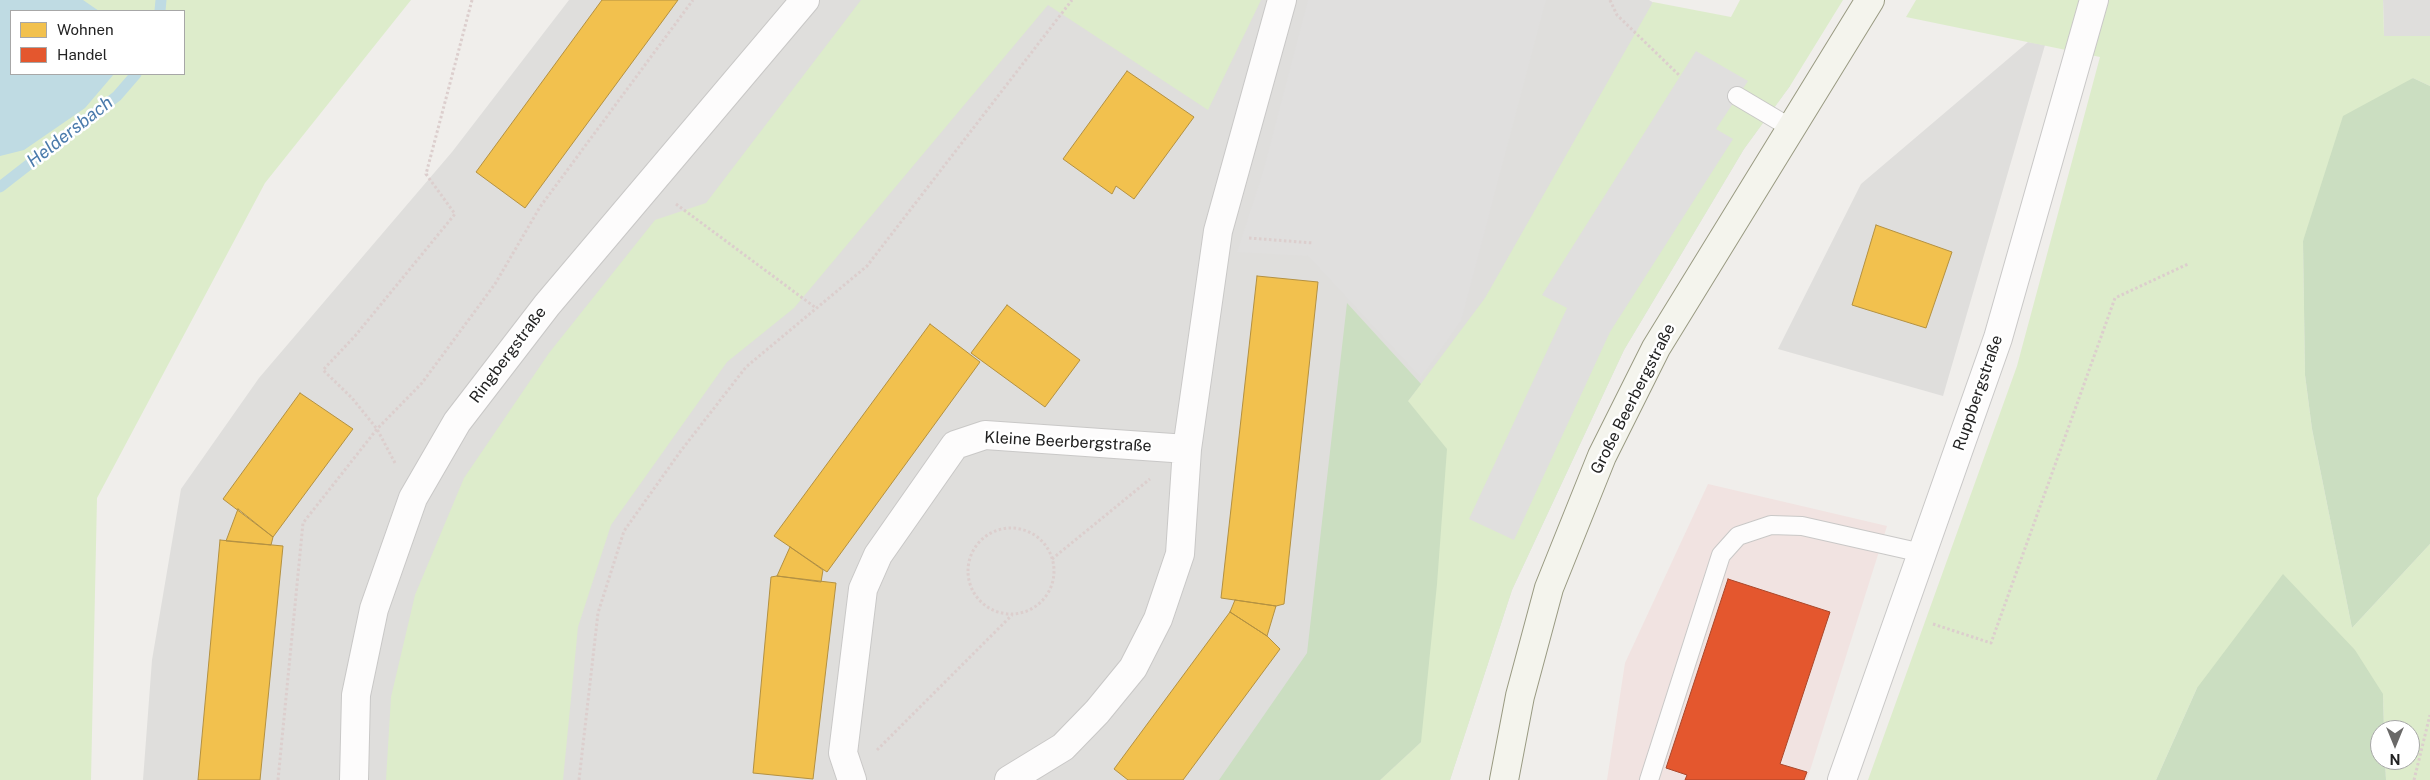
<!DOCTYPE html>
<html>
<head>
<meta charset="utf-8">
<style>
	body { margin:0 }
	#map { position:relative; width:2430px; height:780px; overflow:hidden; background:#f0eeeb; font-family:"Public Sans",sans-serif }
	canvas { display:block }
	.legend { position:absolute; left:10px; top:10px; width:175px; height:65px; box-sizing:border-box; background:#fff; border:1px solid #a7a7a7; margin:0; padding:6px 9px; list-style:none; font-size:15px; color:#222 }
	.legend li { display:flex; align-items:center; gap:10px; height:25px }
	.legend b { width:25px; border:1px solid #a7a7a7 }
	.north { position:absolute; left:2370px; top:720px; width:50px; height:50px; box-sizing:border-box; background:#fff; border:1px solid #a7a7a7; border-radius:50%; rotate:180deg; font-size:14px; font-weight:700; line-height:20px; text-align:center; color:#222 }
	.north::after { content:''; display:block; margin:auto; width:18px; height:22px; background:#6a6968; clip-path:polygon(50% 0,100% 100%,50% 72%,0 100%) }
</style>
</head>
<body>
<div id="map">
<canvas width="2430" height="780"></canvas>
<ul class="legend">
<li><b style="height:14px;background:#f2c14e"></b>Wohnen</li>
<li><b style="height:14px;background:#e4572e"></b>Handel</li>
</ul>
<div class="north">N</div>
</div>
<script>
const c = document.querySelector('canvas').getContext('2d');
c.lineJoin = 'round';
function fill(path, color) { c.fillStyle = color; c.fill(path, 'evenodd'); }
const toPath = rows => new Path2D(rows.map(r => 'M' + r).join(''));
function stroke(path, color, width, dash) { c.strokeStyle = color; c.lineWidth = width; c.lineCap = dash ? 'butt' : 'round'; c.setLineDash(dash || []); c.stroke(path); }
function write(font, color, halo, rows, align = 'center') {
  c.font = font + ' "Public Sans",sans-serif'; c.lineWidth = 5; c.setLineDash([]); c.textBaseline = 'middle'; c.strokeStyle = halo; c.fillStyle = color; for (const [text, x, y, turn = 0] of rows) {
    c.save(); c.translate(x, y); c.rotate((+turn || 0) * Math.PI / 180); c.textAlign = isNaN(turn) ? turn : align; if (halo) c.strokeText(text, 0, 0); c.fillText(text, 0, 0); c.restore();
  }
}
fill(toPath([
	[569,0,1649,0,1790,86,1744,149,1624,350,1512,590,1450,780,143,780,152,660,181,489,259,378,452,152],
	[2383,0,2430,0,2430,36,2384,36],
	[2028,42,2045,45,1943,396,1778,349,1861,184]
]), '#dfdedc');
fill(toPath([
	[1708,484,1887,526,1807,780,1607,780,1625,663]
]), '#f1e3e1');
fill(toPath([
	[0,0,411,0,265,183,97,498,91,780,0,780],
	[11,11,184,11,184,74,11,74],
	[861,0,1261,0,1208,110,1048,5,794,308,727,362,611,525,578,627,563,780,386,780,391,697,415,595,464,478,549,353,655,220,706,203],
	[1740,0,1843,0,1790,86,1744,149,1624,350,1512,590,1450,780,1380,780,1421,742,1408,401,1485,298,1653,2,1731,17],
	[1916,0,2383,0,2384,36,2430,36,2430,86,2413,78,2303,241,2305,375,2312,429,2352,628,2430,544,2430,780,2386,780,2385,760,2410,760,2410,730,2384,730,2383,694,2197,688,2156,780,1868,780,2017,366,2100,57,1906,17]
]), '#ddeccb');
fill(toPath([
	[2413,78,2430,86,2430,544,2352,628,2312,429,2305,375,2303,241,2343,116],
	[1347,303,1421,384,1408,401,1447,449,1437,584,1421,742,1380,780,1219,780,1307,653],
	[2283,574,2355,650,2383,694,2384,730,2380,730,2380,760,2385,760,2386,780,2156,780,2197,688]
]), '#cbdec1');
fill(toPath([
	[1308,0,1546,0,1461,321,1421,378,1308,256,1237,252,1263,172],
	[1696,51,1748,81,1716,129,1733,139,1610,332,1514,540,1469,519,1567,308,1542,295]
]), '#e0dfde');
fill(toPath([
	[0,0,83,0,99,11,11,11,11,74,114,74,85,108,24,150,0,156]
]), '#bfdbe3');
const homes = toPath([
	[602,0,678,0,525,208,476,172,602,0],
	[1127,71,1194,117,1134,199,1116,186,1112,194,1063,159,1127,71],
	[1876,225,1952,252,1926,328,1852,305,1876,225],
	[1257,276,1318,282,1284,604,1276,606,1221,598,1257,276],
	[1007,305,1080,360,1045,407,971,353,1007,305],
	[930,324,980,362,827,572,774,536,930,324],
	[300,393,353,429,273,537,223,499,300,393],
	[238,509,273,537,271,545,226,541,238,509],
	[220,540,283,546,260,780,198,780,220,540],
	[790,547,823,570,821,582,777,576,790,547],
	[777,576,836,583,813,779,753,773,771,577,777,576],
	[1235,600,1276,606,1267,636,1230,612,1235,600],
	[1230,612,1267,636,1280,649,1183,780,1128,780,1114,769,1230,612]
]);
fill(homes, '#f2c14e');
stroke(homes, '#b49141', 1);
const shops = toPath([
	[1728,579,1830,612,1780,764,1807,772,1804,780,1685,780,1687,775,1666,768,1728,579]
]);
fill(shops, '#e4572e');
stroke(shops, '#aa472a', 1);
stroke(toPath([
	[160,11,161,0],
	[0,187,117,96,136,74]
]), '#bfdbe3', 11);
const lane = toPath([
	[1737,96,1791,128],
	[1649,780,1721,555,1738,536,1771,525,1802,526,1922,553]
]);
const street = toPath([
	[354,780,356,695,374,609,413,498,457,422,547,305,805,0],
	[852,780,843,753,863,589,878,555,955,445,985,435,1187,449],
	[1009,780,1063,747,1097,712,1133,668,1158,619,1180,554,1187,449,1218,231,1282,0],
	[1842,780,1998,338,2094,0]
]);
const secondary = toPath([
	[1504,780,1520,696,1549,588,1602,456,1656,348,1870,0]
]);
stroke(lane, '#c9c8c7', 20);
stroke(street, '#c9c8c7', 30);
stroke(secondary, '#999a82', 30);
stroke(toPath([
	[1610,0,1617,15,1680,76],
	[676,204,816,308],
	[1249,238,1313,243],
	[395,463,377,429,352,398,323,370,355,336,455,214,426,174,472,0],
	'968 571a43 43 0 1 1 86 0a43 43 0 1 1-86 0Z',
	[1052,559,1150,479],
	[1933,624,1991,643,2115,298,2188,264],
	[877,750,1012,615],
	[278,780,303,523,377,429,422,383,495,284,540,207,693,0],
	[579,780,598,613,624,531,680,452,746,367,867,266,1072,0],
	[2414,780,2430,715]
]), '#dccecd', 3, [2.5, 2.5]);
stroke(lane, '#fdfcfc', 18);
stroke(street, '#fdfcfc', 28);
stroke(secondary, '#f4f4ed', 28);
write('16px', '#222', '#fff', [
	["Ringbergstraße",508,355,-53],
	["Ruppbergstraße",1978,393,-71],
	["Große Beerbergstraße",1633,399,-63],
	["Kleine Beerbergstraße",1068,442,3]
]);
write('italic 18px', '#4a7aab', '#fff', [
	["Heldersbach",70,132,-38]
]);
</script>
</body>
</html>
